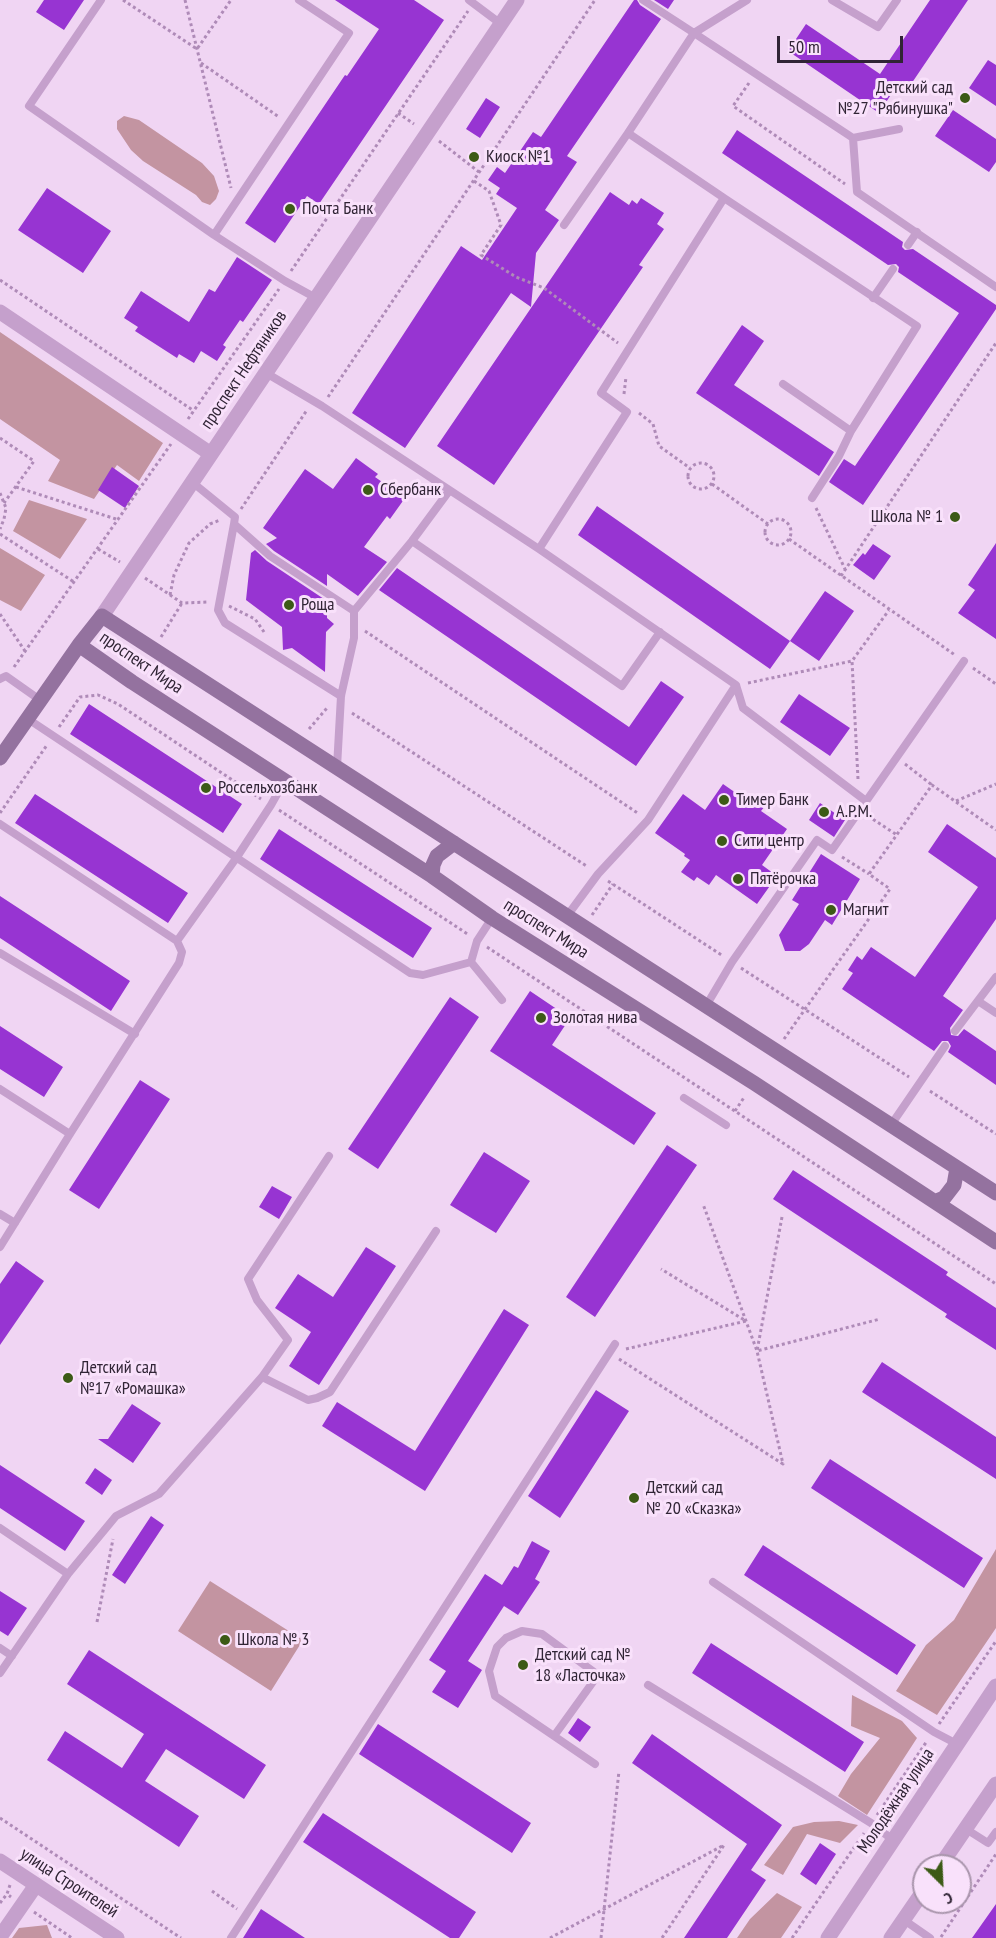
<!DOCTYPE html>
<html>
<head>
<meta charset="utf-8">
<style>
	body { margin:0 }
	#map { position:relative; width:996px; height:1938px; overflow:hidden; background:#f0d5f3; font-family:"PT Sans Narrow",sans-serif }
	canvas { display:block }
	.north { position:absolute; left:912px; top:1854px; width:60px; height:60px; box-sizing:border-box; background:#f9e1fb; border:2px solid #a995ac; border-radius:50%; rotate:156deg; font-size:16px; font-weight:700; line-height:24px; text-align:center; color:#302435 }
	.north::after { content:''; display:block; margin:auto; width:21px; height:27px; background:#3c5a16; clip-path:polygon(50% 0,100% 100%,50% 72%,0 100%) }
	.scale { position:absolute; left:777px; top:36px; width:126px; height:27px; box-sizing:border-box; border:3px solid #302435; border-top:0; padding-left:8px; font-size:18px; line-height:21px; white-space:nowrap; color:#302435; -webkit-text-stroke:4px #f9e1fb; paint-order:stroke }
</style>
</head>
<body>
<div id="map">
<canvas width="996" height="1938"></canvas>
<div class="north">С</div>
<div class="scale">50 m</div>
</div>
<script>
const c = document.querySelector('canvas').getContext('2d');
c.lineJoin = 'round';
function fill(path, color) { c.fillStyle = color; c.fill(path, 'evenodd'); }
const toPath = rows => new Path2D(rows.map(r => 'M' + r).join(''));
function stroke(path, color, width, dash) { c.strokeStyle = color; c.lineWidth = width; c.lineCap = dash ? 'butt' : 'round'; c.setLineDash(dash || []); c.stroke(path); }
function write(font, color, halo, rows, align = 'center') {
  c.font = font + ' "PT Sans Narrow",sans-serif'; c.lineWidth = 6; c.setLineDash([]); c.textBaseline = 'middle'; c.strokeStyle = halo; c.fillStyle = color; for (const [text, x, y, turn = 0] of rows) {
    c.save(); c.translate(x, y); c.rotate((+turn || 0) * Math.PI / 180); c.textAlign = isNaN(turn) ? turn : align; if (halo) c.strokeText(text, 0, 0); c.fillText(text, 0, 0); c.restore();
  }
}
fill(toPath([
	[124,116,139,120,202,163,214,176,219,191,216,199,210,205,202,202,196,195,143,161,131,150,117,129,117,121],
	[0,332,163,443,139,481,117,465,94,499,48,481,60,460,0,419],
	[29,500,87,519,60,559,13,531],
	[0,548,45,575,21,611,0,600],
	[996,1549,996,1628,937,1715,896,1691,926,1645,954,1620],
	[210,1581,303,1640,271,1691,178,1631],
	[852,1695,902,1721,917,1738,867,1815,838,1796,851,1774,880,1738,851,1726],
	[839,1821,858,1825,840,1843,807,1834,783,1875,764,1865,793,1827,814,1822],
	[777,1893,802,1907,781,1938,737,1938,750,1919],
	[47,1925,52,1938,12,1938,19,1928]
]), '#c394a1');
fill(toPath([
	[44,0,84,0,64,30,36,12],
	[335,0,414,0,444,20,319,204,307,196,275,243,245,223,345,75,347,76,379,29],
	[634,0,637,0,640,5,661,19,567,156,577,162,545,210,559,220,536,253,531,307,511,293,405,448,352,413,461,246,482,260,517,208,496,194,500,188,488,180,497,167,505,173,533,132,541,137],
	[654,0,674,0,668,9],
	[930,0,968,0,903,96,894,90,879,113,788,51,806,24,880,74],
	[988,60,996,65,996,106,969,88],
	[486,98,500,107,480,138,466,129],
	[953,110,996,139,996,162,989,172,935,136],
	[737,130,903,242,902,247,905,250,913,249,996,305,996,309,863,505,829,482,844,459,855,466,959,313,898,272,899,267,896,264,888,265,722,153],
	[47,188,111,231,83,273,18,230],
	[610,192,629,205,632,200,637,204,641,198,664,213,657,224,664,229,639,265,643,267,494,485,437,446],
	[237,257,272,280,243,322,240,320,223,345,226,347,217,361,201,351,194,363,179,354,177,358,135,331,138,327,124,318,141,291,189,322,209,289,215,292],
	[742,325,764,341,734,385,834,452,819,476,696,393],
	[356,458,378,474,375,477,405,498,390,519,387,516,364,547,387,562,358,596,327,574,327,586,274,551,266,544,277,538,263,528,305,469,333,489],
	[112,467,139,486,125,508,98,490],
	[597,506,790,641,770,669,578,535],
	[996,543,996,639,958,613,975,590,968,585],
	[873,544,891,556,874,580,853,565,863,553,865,555],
	[255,550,267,561,327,601,327,618,334,624,326,632,325,672,292,648,283,650,282,627,246,600,251,553],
	[397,568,629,727,661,681,684,697,636,766,379,590],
	[825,591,854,611,819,661,790,641],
	[799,694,850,728,830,756,780,722],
	[89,704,242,804,223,833,70,734],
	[723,784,746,800,749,795,765,806,761,811,787,829,762,865,777,876,757,904,716,875,709,885,697,877,694,881,681,872,690,860,684,856,685,854,655,833,683,794,705,810],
	[35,794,188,893,168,923,15,823],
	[820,803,845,820,834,837,809,820],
	[947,824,996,858,996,919,943,996,963,1010,950,1028,951,1035,958,1036,964,1029,996,1051,996,1085,948,1052,951,1046,948,1041,942,1041,934,1051,842,989,853,973,848,970,857,956,862,960,871,947,915,977,978,887,928,852],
	[279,829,432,928,413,958,260,859],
	[821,854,860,879,832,925,825,920,809,944,800,951,785,951,779,935,799,904,792,900],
	[0,896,130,981,111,1011,0,938],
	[530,991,570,1018,552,1045,656,1113,634,1145,490,1051],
	[450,997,479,1017,378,1169,348,1149],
	[0,1026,63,1067,44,1097,0,1069],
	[140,1080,170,1099,99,1209,69,1190],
	[667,1145,697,1165,595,1317,566,1297],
	[484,1152,530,1181,496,1233,450,1205],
	[793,1170,948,1272,946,1275,996,1308,996,1350,945,1317,947,1314,773,1199],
	[272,1186,292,1197,279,1219,259,1207],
	[366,1247,396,1266,319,1385,289,1366,311,1332,275,1308,298,1274,333,1297],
	[16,1261,44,1281,0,1345,0,1284],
	[504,1309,529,1325,425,1491,322,1426,337,1402,415,1451],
	[882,1362,996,1437,996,1479,862,1392],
	[596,1390,629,1411,560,1518,528,1496],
	[132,1404,161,1423,133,1463,98,1439,108,1439],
	[830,1459,983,1558,964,1588,811,1488],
	[0,1465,85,1521,65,1551,0,1508],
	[95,1468,112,1480,102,1495,85,1483],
	[151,1516,164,1525,125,1584,112,1575],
	[532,1541,550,1551,535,1579,540,1582,518,1615,504,1606,468,1661,482,1670,458,1708,432,1692,446,1671,429,1660,485,1574,502,1585,514,1566,518,1568],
	[763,1545,916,1645,897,1675,744,1575],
	[0,1591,27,1608,8,1636,0,1631],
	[711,1643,864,1742,845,1772,692,1673],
	[89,1650,266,1765,244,1799,166,1749,145,1781,199,1816,179,1847,47,1760,65,1731,122,1768,144,1734,67,1684],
	[578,1718,591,1727,580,1742,568,1733],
	[378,1724,531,1823,512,1853,359,1754],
	[652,1734,782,1825,751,1870,766,1880,727,1938,684,1938,747,1844,632,1763],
	[323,1813,476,1912,459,1938,450,1938,303,1842],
	[820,1843,836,1854,816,1885,800,1874],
	[996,1904,996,1938,972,1938],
	[261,1909,305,1938,243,1938]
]), '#9734d2');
stroke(toPath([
	[123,0,197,49,231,0],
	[185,0,231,188],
	[201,63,279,117],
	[749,83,733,106,845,184],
	[398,113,414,124],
	[439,141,479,172],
	[474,181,489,191,501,225,481,255,516,277,544,288,618,343],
	[291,271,468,11],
	[0,280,194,411],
	[624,394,626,377],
	[328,397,595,0],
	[639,413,653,424,659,446,690,468],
	[188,419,279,289],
	[0,438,34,461,4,503],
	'688 476a13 13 0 1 1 26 0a13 13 0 1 1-26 0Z',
	[712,484,768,524],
	[16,487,119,520],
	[0,493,6,508,4,519,0,529],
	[816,508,845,569],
	[241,509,307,410],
	'765 532a13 13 0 1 1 26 0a13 13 0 1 1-26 0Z',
	[0,534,74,582],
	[789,539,955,655],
	[98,549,120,562],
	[841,576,996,343],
	[145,578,182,603,209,602],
	[170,595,174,575,189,543,210,524,220,520],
	[229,606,255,619,264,632],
	[0,614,25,651],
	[365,631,639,814],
	[161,637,182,603],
	[14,667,171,444],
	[973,668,996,684],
	[748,683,852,661],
	[352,713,588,867],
	[59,727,80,697,98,695,118,704,261,799],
	[309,729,327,708],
	[905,764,932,785],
	[858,779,852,661,889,610],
	[956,801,996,784],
	[279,810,469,935],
	[0,813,47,745],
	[868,816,897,835],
	[842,857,869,874],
	[608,881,723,956],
	[592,915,613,884],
	[487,947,996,1284],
	[741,968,909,1077],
	[784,1039,890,889,869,874,932,785,996,830],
	[930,1091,996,1134],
	[735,1111,745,1096],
	[782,1217,757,1351,880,1319],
	[626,1349,746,1321,661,1269],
	[619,1359,783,1464,757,1351,703,1204],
	[97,1622,113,1539],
	[939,1724,996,1641],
	[877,1815,927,1741],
	[0,1818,181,1938],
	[10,1885,7,1894,11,1897],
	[212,1891,237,1909],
	[0,1903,7,1894],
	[34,1912,72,1938],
	[941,1937,996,1854],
	[550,1938,724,1845,662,1938],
	[601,1938,619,1771],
	[792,1938,864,1833]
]), '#af8bb8', 3, [3, 3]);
stroke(toPath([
	[101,0,29,106,214,235,285,281,316,298],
	[469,0,501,24],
	[747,0,694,33,853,138,899,129],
	[832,0,878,27,897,0],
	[853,138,857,192,996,287],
	[724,198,917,326,851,431,783,384],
	[564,225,628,133],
	[214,235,349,33,299,0],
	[908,245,917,232],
	[873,298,893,269],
	[266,373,322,406,539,549,736,685,743,708,866,801],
	[192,482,235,517,234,524,270,556,354,611,412,541,449,491],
	[812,498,839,456,851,431],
	[234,524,218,610,225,623,341,696],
	[412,541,622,686,660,632],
	[539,549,627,412,601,393,724,198,628,133,694,33,643,0],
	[0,679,6,676,40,700],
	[28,719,410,973,423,975,471,962,477,941,492,918],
	[337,767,341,696,354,638,354,611],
	[0,824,177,941],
	[567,916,598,874,648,820,736,685],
	[0,953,135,1034],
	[471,962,502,1000],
	[978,1001,996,1013],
	[706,1006,732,962,817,840,832,850,964,661],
	[955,1031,996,977],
	[0,1089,70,1134],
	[684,1098,726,1125],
	[891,1125,945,1046],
	[0,1214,15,1223],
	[0,1247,70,1134,179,963,182,952,177,941,237,857,271,805,285,780],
	[262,1377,308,1400,317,1398,330,1392,436,1231],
	[0,1528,68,1574],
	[713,1582,934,1732,957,1744],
	[0,1648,12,1656],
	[0,1673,68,1574,116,1516,159,1494,262,1377,288,1340,257,1300,248,1279,329,1156],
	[648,1685,871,1823,893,1840],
	[554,1736,598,1675,542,1634,522,1631,506,1638,497,1647,489,1671,495,1696,554,1736,595,1764],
	[966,1829,988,1843,996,1832],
	[904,1920,930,1938],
	[231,1938,615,1344]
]), '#c5a0cc', 8);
stroke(toPath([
	[0,1937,36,1885]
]), '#c5a0cc', 15);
stroke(toPath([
	[0,312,211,454],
	[102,616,517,0],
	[0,1861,117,1938],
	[940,1866,996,1784],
	[828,1938,996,1686],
	[891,1938,924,1890]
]), '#c5a0cc', 15);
stroke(toPath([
	[79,645,132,682,432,876,492,918,754,1083,996,1242],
	[0,758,79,645,102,616,996,1193],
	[432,876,433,865,437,856,454,843],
	[937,1201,944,1198,954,1185,957,1168]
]), '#94729f', 15);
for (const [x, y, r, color] of [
	[965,98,6,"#3c5a16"],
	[474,157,6,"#3c5a16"],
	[290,209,6,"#3c5a16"],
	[368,490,6,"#3c5a16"],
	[955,517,6,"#3c5a16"],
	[289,605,6,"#3c5a16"],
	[206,788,6,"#3c5a16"],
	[724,800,6,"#3c5a16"],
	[824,812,6,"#3c5a16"],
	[722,841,6,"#3c5a16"],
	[738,879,6,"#3c5a16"],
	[831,910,6,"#3c5a16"],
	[541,1018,6,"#3c5a16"],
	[68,1378,6,"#3c5a16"],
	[634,1498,6,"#3c5a16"],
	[225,1640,6,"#3c5a16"],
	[523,1665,6,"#3c5a16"]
]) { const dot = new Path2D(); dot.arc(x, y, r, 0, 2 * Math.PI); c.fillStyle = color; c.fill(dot); stroke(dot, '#f9e1fb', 2); }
write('18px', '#302435', '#f9e1fb', [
	["Детский сад",953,88,"right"],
	["№27 \"Рябинушка\"",953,109,"right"],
	["Киоск №1",486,157],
	["Почта Банк",302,209],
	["Сбербанк",380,490],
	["Школа № 1",943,517,"right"],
	["Роща",301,605],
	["Россельхозбанк",218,788],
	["Тимер Банк",736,800],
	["А.Р.М.",836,812],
	["Сити центр",734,841],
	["Пятёрочка",750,879],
	["Магнит",843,910],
	["Золотая нива",553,1018],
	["Детский сад",80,1368],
	["№17 «Ромашка»",80,1389],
	["Детский сад",646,1488],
	["№ 20 «Сказка»",646,1509],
	["Школа № 3",237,1640],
	["Детский сад №",535,1655],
	["18 «Ласточка»",535,1676]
], 'left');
write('18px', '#302435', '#f9e1fb', [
	["проспект Нефтяников",244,370,-56],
	["проспект Мира",141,663,34],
	["проспект Мира",546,929,32],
	["Молодёжная улица",896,1801,-56],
	["улица Строителей",69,1883,33]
]);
</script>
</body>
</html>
